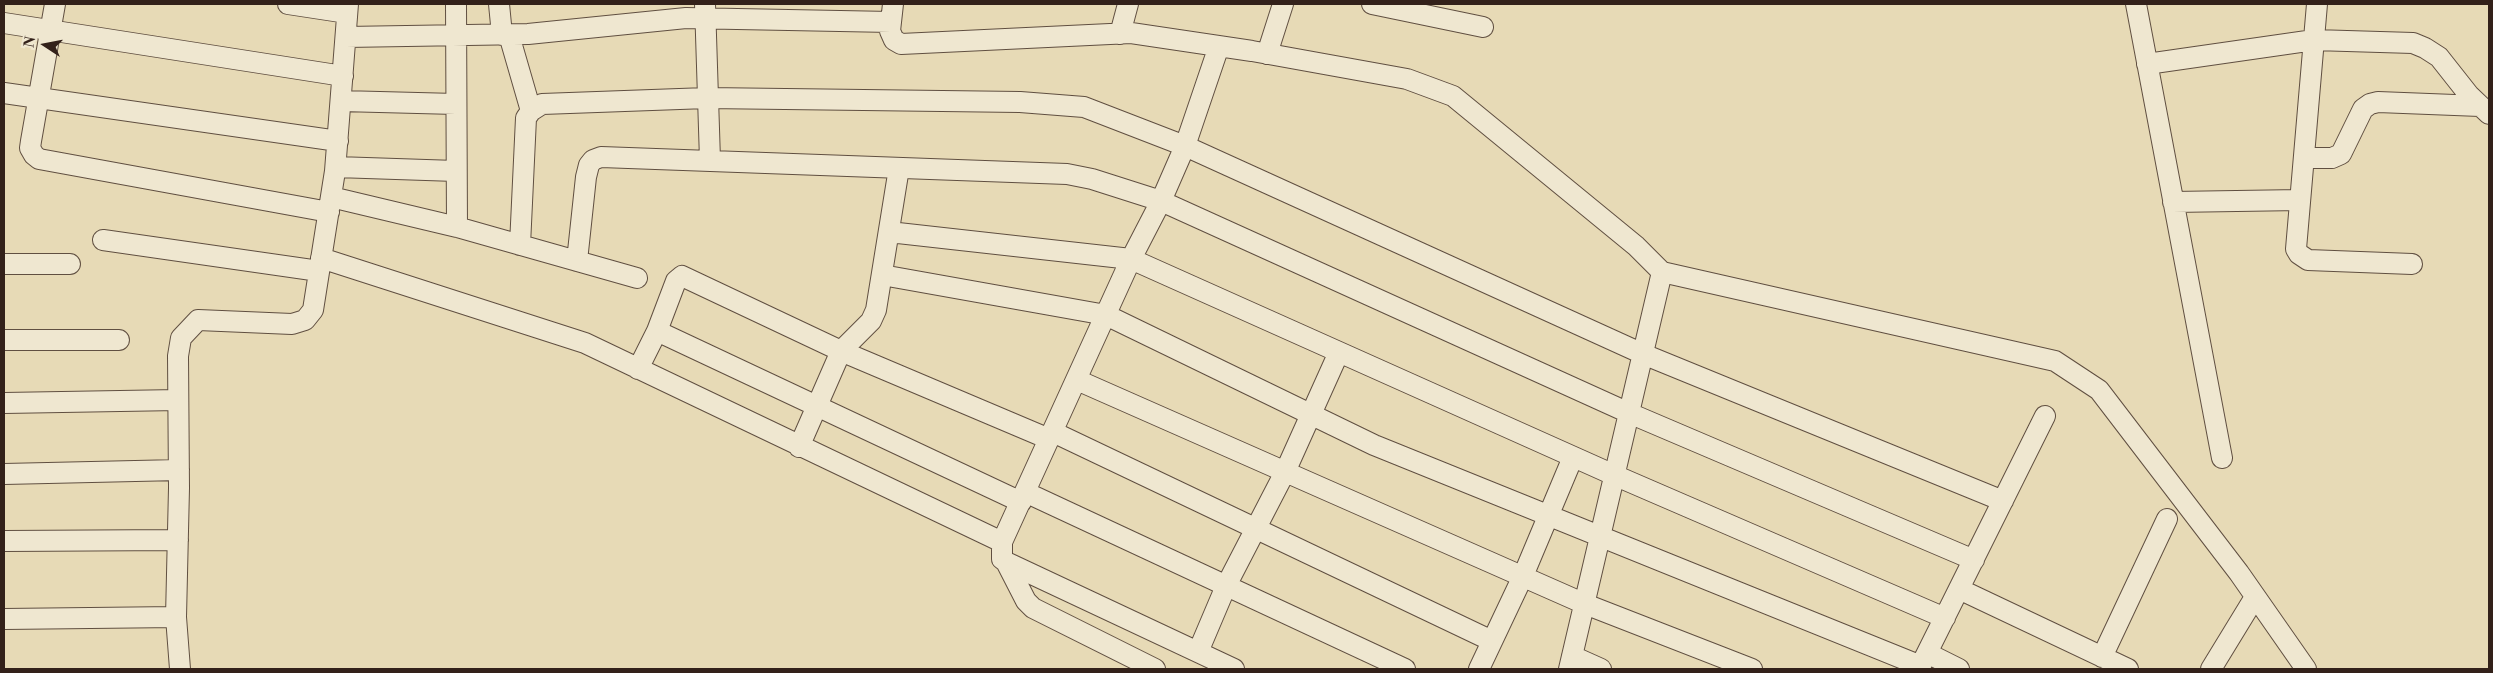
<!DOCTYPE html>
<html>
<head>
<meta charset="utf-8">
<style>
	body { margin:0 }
	#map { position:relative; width:2493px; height:673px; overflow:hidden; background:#e7dab6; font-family:"Libre Bodoni",serif }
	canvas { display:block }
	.frame { position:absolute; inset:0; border:5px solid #33211a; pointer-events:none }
	.north { position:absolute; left:20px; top:20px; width:50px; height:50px; -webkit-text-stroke:4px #efe7d0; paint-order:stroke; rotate:281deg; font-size:14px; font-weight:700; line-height:20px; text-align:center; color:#33211a }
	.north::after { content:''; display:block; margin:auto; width:18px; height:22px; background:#33211a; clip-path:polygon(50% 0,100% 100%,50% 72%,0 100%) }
</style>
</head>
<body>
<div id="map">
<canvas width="2493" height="673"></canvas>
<div class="frame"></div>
<div class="north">N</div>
</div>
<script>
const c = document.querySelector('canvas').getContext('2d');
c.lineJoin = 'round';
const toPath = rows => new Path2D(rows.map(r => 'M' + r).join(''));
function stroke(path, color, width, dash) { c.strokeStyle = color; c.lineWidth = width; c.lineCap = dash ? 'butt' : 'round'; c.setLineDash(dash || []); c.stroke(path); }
const minor = toPath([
	[55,4,31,141,30,148,34,155,39,159,329,212],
	[288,4,347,13],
	[456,4,457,227],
	[499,4,502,35],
	[705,4,710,160],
	[893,4,890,31,894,40,901,44,1131,33,1252,51,1407,79,1453,96,1636,246,1662,272,2055,361,2099,390,2239,573,2306,669],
	[1372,4,1483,27],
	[2136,4,2222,458],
	[2317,4,2296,249,2299,254,2308,260,2412,264],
	[4,23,343,76],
	[1120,34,1128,4],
	[509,35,531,111],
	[346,37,528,34,686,18,891,22],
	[1219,46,1185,146,1161,201,1131,259,1002,542,1002,559,1006,562,1234,669],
	[1267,54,1283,4],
	[2147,64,2314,40,2413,43,2425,48,2439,57,2469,95,2489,114],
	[4,93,338,141],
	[341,101,456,104],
	[2304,158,2332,158,2341,154,2363,109,2370,104,2378,102,2480,106],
	[336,167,456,171],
	[331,197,457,227,637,278],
	[2173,202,2300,200],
	[889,232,1131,259,1614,475,1945,618],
	[103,240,319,271],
	[520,245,526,118,531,111,542,104,707,98,1020,102,1084,107,1185,146,1643,354,2003,501],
	[321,258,585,343,1002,542],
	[577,261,586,177,589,165,593,160,601,157,1067,174,1092,179,1161,201,1629,413,1974,560],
	[4,264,70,264],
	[882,275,1106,315,1374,445,1921,666],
	[657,331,1021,502],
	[4,340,119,340],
	[638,369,657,331,676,281,682,276,841,351,1049,439],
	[1077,380,1585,604,1752,669],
	[4,403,178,400],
	[1053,432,1492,641],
	[799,447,841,351,871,321,876,310,899,168],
	[4,474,179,470],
	[1025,492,1405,669],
	[4,541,178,540],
	[1006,562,1026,601,1033,608,1155,669],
	[1959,589,2128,669],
	[4,619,176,617],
	[1198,652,1226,586,1285,472,1339,352],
	[1927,653,1959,669],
	[1572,656,1601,669],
	[2102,657,2167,519],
	[180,669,176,617,179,488,178,356,181,338,198,320,292,324,305,320,313,310,335,171,348,4],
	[1479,669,1523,576,1573,457],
	[1569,669,1662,272],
	[1919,669,2045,416],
	[2211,669,2255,597]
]);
stroke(minor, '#604f41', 22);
stroke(minor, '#efe7d0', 20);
</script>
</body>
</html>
